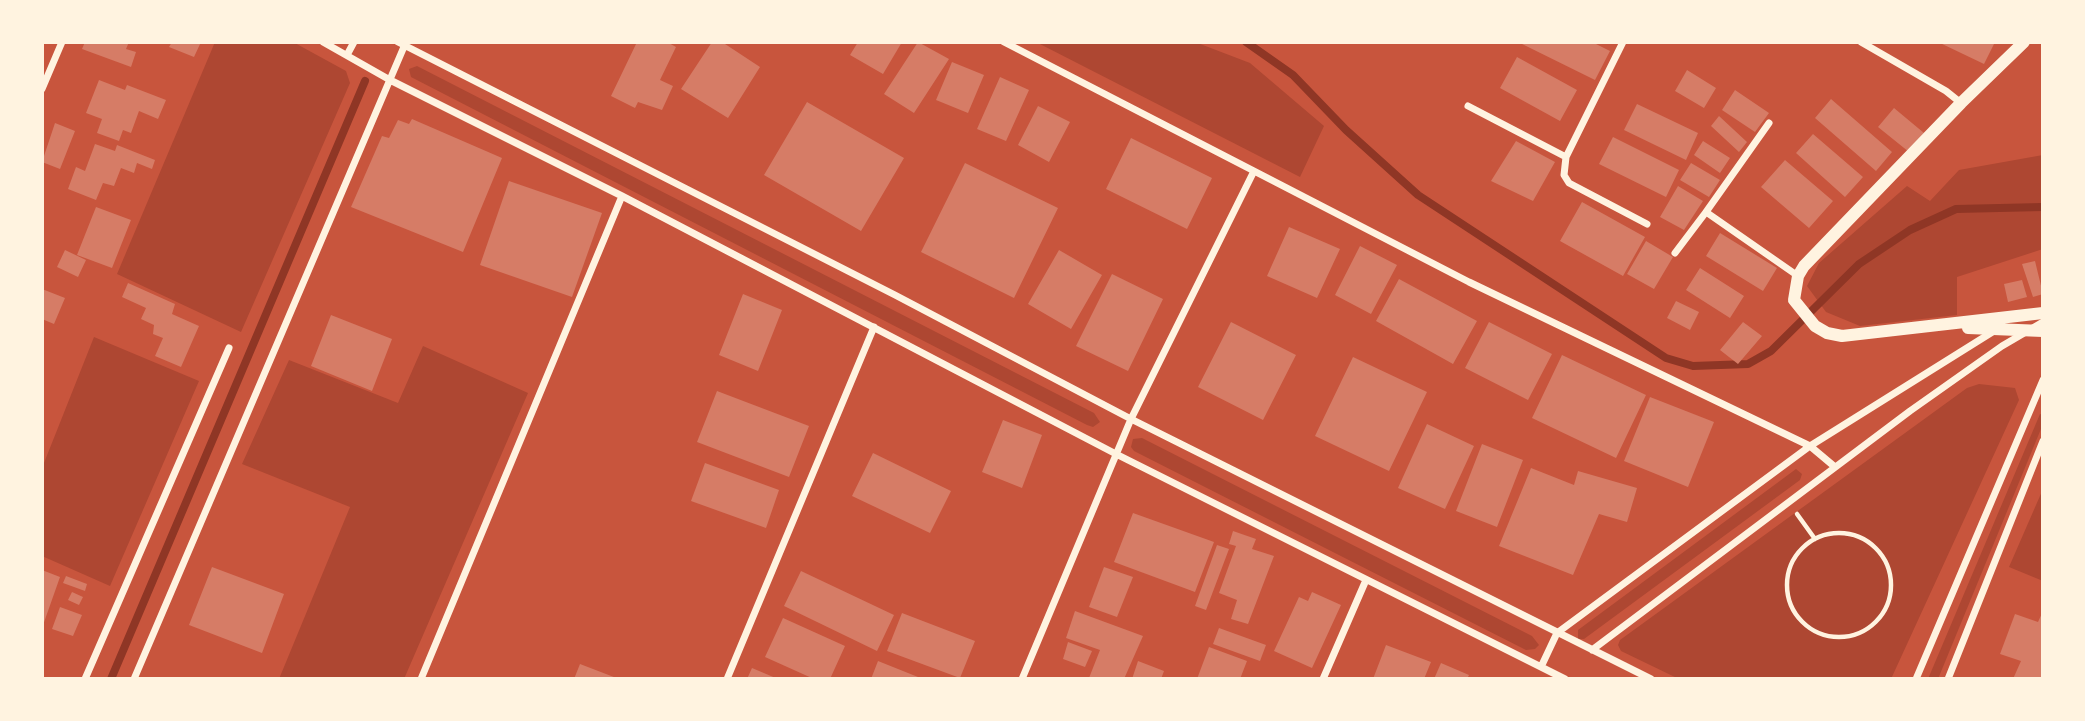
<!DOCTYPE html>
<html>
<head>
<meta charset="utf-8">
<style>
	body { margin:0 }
	#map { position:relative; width:2085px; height:721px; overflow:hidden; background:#c8553d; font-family:Figtree,sans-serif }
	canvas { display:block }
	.frame { position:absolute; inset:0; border:44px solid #fff3e0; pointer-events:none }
</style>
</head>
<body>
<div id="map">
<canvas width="2085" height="721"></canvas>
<div class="frame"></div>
</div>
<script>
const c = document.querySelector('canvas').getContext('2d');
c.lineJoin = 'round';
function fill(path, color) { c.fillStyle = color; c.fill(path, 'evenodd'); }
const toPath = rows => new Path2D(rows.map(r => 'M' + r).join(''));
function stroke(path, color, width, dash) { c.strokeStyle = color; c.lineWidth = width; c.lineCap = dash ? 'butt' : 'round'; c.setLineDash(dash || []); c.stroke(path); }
fill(toPath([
	[215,42,293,42,346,71,350,83,241,332,117,274],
	[1036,42,1195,42,1250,63,1324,126,1300,177],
	[417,66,1094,413,1100,422,1093,427,1087,425,411,77,409,69],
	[2043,155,2043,249,1957,277,1957,315,1860,326,1826,312,1807,286,1819,263,1907,186,1930,201,1959,170],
	[94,337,199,381,110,586,42,556,42,468],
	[423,346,528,393,404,679,279,679,350,507,242,464,289,360,398,403],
	[1979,384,2015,388,2019,400,1891,679,1679,679,1621,651,1618,645,1620,640,1967,388],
	[2040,414,2043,415,2043,424,1938,679,1928,679],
	[1142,438,1532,636,1539,645,1535,649,1526,650,1134,451,1131,447,1133,439],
	[1796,469,1802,474,1800,480,1584,639,1578,639,1578,630],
	[2043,489,2043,581,2009,567]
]), '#ae4732');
stroke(toPath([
	[1246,42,1293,75,1346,130,1418,195,1666,358,1693,366,1748,364,1771,351,1859,264,1910,230,1956,209,2043,207],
	[111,679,365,81]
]), '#8f3625', 8);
fill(toPath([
	[85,42,129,42,126,49,136,52,131,67,82,49],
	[172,42,201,42,194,57,169,47],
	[637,42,667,42,676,47,660,80,673,86,662,110,638,102,635,108,611,96],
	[712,42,722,42,760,67,728,118,681,89],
	[858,42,902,42,883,74,850,55],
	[918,42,949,59,914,113,884,94],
	[1518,42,1592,42,1610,51,1595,80],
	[1938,42,1995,42,1984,64],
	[1517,57,1577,90,1560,121,1500,88],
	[952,62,984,75,968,113,936,100],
	[1687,70,1716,88,1704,108,1675,91],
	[1000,77,1029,90,1006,141,977,129],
	[99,80,125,90,127,85,166,100,158,119,139,111,131,133,123,130,119,141,97,133,102,119,86,113],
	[1735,90,1769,113,1755,132,1722,110],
	[1831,99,1892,152,1876,171,1815,118],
	[807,102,904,158,861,231,764,175],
	[1637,104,1698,133,1686,160,1624,130],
	[1038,106,1070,122,1049,162,1018,145],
	[1894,108,1924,133,1909,152,1878,127],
	[1719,116,1747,142,1739,152,1711,126],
	[412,119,502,158,463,252,351,207,382,136,389,138,398,120,409,124],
	[55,123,75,131,60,169,42,162],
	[1813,134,1863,177,1845,197,1796,153],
	[1613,137,1679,170,1666,197,1599,164],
	[1131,138,1212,178,1187,229,1106,189],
	[1516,141,1555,162,1533,201,1491,181],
	[1703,141,1730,158,1720,173,1694,155],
	[95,144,115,151,117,145,155,160,152,169,137,163,134,173,121,168,114,186,103,183,96,200,68,189,76,167,85,171],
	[1785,160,1833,201,1809,228,1761,187],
	[965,163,1058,208,1014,298,921,252],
	[1691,163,1720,180,1709,197,1680,180],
	[509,181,602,213,572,297,480,265],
	[1678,186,1703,201,1684,230,1660,217],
	[1582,202,1645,237,1623,276,1560,241],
	[96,207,131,220,112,268,77,255],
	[1289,227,1340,249,1317,298,1267,276],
	[1720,233,1777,268,1763,291,1706,256],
	[1646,241,1673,257,1654,289,1627,274],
	[1360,246,1397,265,1371,314,1335,295],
	[65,250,86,260,78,277,57,267],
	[1059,250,1102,275,1071,329,1028,304],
	[2035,261,2043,294,2033,297,2022,264],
	[1700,268,1744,296,1730,318,1686,290],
	[1112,274,1163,299,1128,371,1076,346],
	[1399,279,1477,321,1453,364,1376,321],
	[2022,280,2027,297,2008,302,2004,284],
	[128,283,175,304,172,314,199,326,181,367,155,356,163,338,153,334,154,325,141,319,146,308,122,297],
	[42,289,65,298,54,324,42,319],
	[743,294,782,310,758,371,719,355],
	[1676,301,1699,312,1690,330,1667,318],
	[331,315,392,339,372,391,311,366],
	[1231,322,1296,355,1263,420,1198,387],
	[1489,322,1552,354,1528,400,1465,368],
	[1743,322,1762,336,1738,364,1720,350],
	[1562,355,1646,395,1616,458,1532,418],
	[1353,357,1427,392,1389,471,1315,436],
	[717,391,809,426,789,477,697,442],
	[1650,397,1714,422,1688,487,1624,461],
	[1003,420,1042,435,1022,488,982,472],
	[1427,424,1474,446,1445,509,1398,488],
	[1482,444,1523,460,1497,527,1456,511],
	[873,453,951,491,930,533,852,496],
	[705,463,779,490,766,528,691,501],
	[1531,468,1574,485,1578,471,1637,488,1627,522,1599,514,1573,575,1499,546],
	[1133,513,1214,542,1195,592,1114,562],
	[1233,531,1256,539,1252,549,1274,556,1248,624,1231,619,1237,600,1219,593,1236,546,1229,544],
	[1217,545,1229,549,1206,610,1195,606],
	[212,567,284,594,262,653,189,625],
	[1104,567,1133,577,1117,617,1089,607],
	[42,570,60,577,42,628],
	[801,571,894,615,877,651,784,606],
	[66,576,87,584,85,591,63,583],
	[72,592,83,597,79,605,68,600],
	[1312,592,1341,605,1312,668,1274,651,1299,597,1308,601],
	[60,607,82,615,73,636,52,629],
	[1075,611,1143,636,1124,679,1089,678,1100,650,1066,638],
	[2043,611,2043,679,2013,679,2021,661,2000,654,2015,614,2038,622],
	[902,613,975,641,960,678,887,651],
	[783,618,845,646,830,679,814,679,765,657],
	[1219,628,1266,645,1260,661,1213,644],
	[1068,642,1092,651,1085,667,1063,659],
	[1386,645,1431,662,1424,679,1373,679],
	[1209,647,1247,661,1240,679,1197,679],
	[878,661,923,679,871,679],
	[1138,661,1164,671,1161,679,1132,679],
	[1441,663,1469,675,1467,679,1434,679],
	[580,664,619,679,574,679],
	[752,668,778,679,747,679]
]), '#d67c66');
stroke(toPath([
	[1797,514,1815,539],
	'1787 585a52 52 0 1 1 104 0a52 52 0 1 1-104 0Z'
]), '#fff3e0', 4.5);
stroke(toPath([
	[323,42,390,80,622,196,1116,454,1565,679],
	[398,42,895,295,1131,419,1651,679],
	[1004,42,1254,171,1131,419,1022,679],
	[1861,42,1946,91,1961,103],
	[347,55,354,42],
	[42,89,62,42],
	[1468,106,1566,157,1623,42],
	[1769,123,1706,212,1798,276],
	[1566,157,1564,175,1569,183,1647,224],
	[1254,171,1469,282,1810,446,1835,467],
	[1675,253,1706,212],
	[1592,650,1910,411,2002,346,2043,322],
	[1541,667,1557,633,1810,446,1994,331],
	[85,679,229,348],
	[134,679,406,42],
	[421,679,622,196],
	[727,679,874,327],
	[1323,679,1366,580],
	[1916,679,2043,380],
	[1948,679,2043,441]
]), '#fff3e0', 7);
stroke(toPath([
	[2024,42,1961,103,1804,266,1798,276,1794,300,1815,326,1827,333,1842,336,2043,313],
	[1968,328,2043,331]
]), '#fff3e0', 12);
</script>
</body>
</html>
